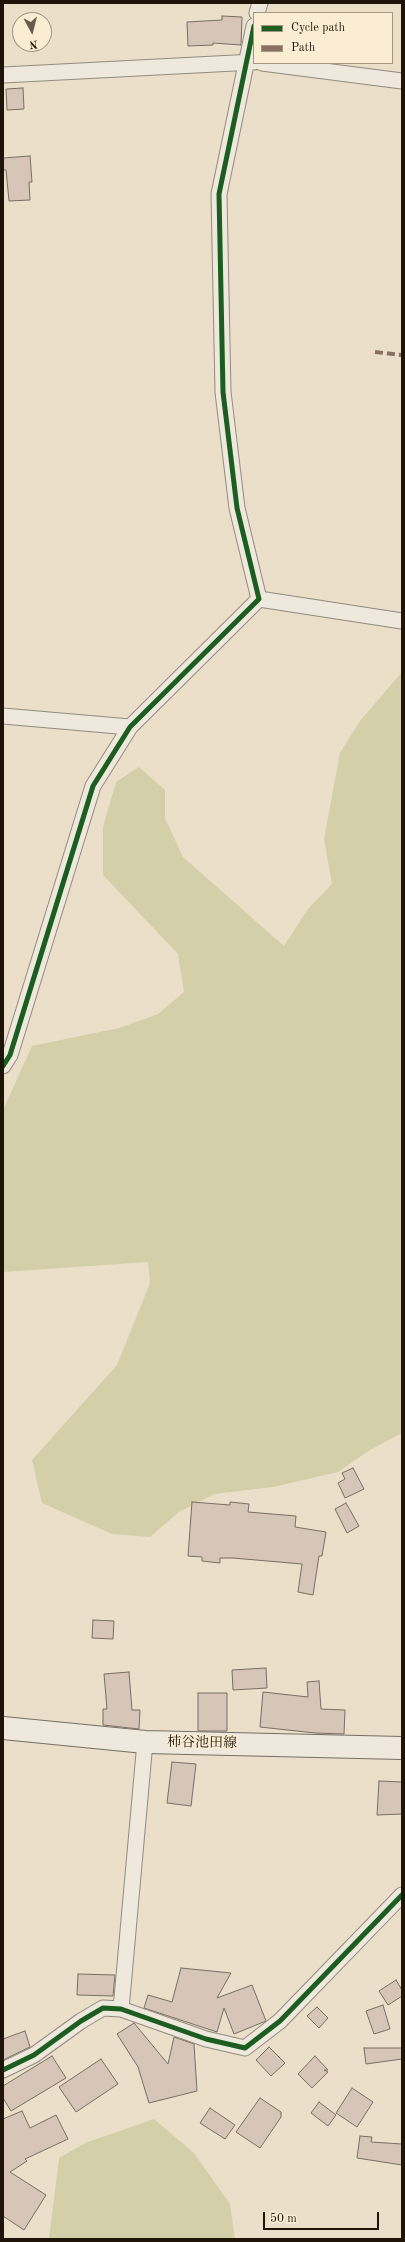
<!DOCTYPE html>
<html>
<head>
<meta charset="utf-8">
<style>
	body { margin:0 }
	#map { position:relative; width:405px; height:2242px; overflow:hidden; background:#ebdfc9; font-family:"Old Standard TT",serif }
	canvas { display:block }
	.frame { position:absolute; inset:0; border:4px solid #1f1408; pointer-events:none }
	.legend { position:absolute; left:253px; top:12px; width:140px; height:52px; box-sizing:border-box; background:#fbedd3; border:1px solid #a39682; margin:0; padding:5px 7px; list-style:none; font-size:12px; color:#1f1408 }
	.legend li { display:flex; align-items:center; gap:8px; height:20px }
	.legend b { width:20px; border:1px solid #a39682 }
	.north { position:absolute; left:12px; top:12px; width:40px; height:40px; box-sizing:border-box; background:#fbedd3; border:1px solid #a39682; border-radius:50%; rotate:173deg; font-size:11px; font-weight:700; line-height:16px; text-align:center; color:#1f1408 }
	.north::after { content:''; display:block; margin:auto; width:14px; height:18px; background:#665b4c; clip-path:polygon(50% 0,100% 100%,50% 72%,0 100%) }
	.scale { position:absolute; left:263px; top:2212px; width:116px; height:18px; box-sizing:border-box; border:2px solid #1f1408; border-top:0; padding-left:5px; font-size:12px; line-height:14px; white-space:nowrap; color:#1f1408; -webkit-text-stroke:3px #fbedd3; paint-order:stroke }
</style>
</head>
<body>
<div id="map">
<canvas width="405" height="2242"></canvas>
<div class="frame"></div>
<ul class="legend">
<li><b style="height:5px;background:#1b5e20"></b>Cycle path</li>
<li><b style="height:5px;background:#8d6e63"></b>Path</li>
</ul>
<div class="north">N</div>
<div class="scale">50 m</div>
</div>
<script>
const c = document.querySelector('canvas').getContext('2d');
c.lineJoin = 'round';
function fill(path, color) { c.fillStyle = color; c.fill(path, 'evenodd'); }
const toPath = rows => new Path2D(rows.map(r => 'M' + r).join(''));
function stroke(path, color, width, dash) { c.strokeStyle = color; c.lineWidth = width; c.lineCap = dash ? 'butt' : 'round'; c.setLineDash(dash || []); c.stroke(path); }
function write(font, color, halo, rows, align = 'center') {
  c.font = font + ' "Old Standard TT","Noto Serif JP",serif'; c.lineWidth = 3; c.setLineDash([]); c.textBaseline = 'middle'; c.strokeStyle = halo; c.fillStyle = color; for (const [text, x, y, turn = 0] of rows) {
    c.save(); c.translate(x, y); c.rotate((+turn || 0) * Math.PI / 180); c.textAlign = isNaN(turn) ? turn : align; if (halo) c.strokeText(text, 0, 0); c.fillText(text, 0, 0); c.restore();
  }
}
fill(toPath([
	[402,672,402,1433,370,1450,338,1472,273,1487,215,1494,179,1512,150,1537,112,1534,42,1503,32,1460,117,1365,150,1283,148,1262,3,1272,3,1110,32,1046,119,1028,158,1014,184,992,178,954,103,875,103,827,116,782,139,767,165,790,165,818,183,857,284,946,308,909,332,884,324,839,340,753,360,721],
	[154,2119,194,2153,230,2204,235,2239,49,2239,59,2158,85,2143]
]), '#d3d0a9');
const building = toPath([
	[222,16,242,17,241,45,213,43,213,45,188,46,187,22,222,20,222,16],
	[23,88,24,109,7,110,6,89,23,88],
	[30,156,32,182,29,182,30,200,9,201,6,170,3,170,3,158,30,156],
	[353,1468,364,1489,345,1498,338,1483,345,1479,342,1473,353,1468],
	[192,1502,230,1505,230,1502,249,1504,248,1512,296,1516,295,1527,326,1532,322,1556,319,1556,313,1595,298,1592,302,1564,233,1558,220,1558,220,1563,202,1561,202,1557,188,1556,192,1502],
	[346,1503,359,1526,347,1533,335,1509,346,1503],
	[93,1620,114,1621,113,1639,92,1638,93,1620],
	[266,1668,267,1688,233,1690,232,1670,266,1668],
	[129,1672,132,1710,140,1710,139,1729,103,1725,103,1709,107,1709,104,1674,129,1672],
	[319,1681,321,1709,345,1710,344,1734,315,1733,260,1727,263,1692,308,1697,307,1682,319,1681],
	[198,1693,227,1693,227,1731,198,1731,198,1693],
	[172,1762,196,1764,191,1806,167,1803,172,1762],
	[379,1781,402,1782,402,1814,377,1815,379,1781],
	[181,1968,231,1973,217,1998,252,1985,266,2021,234,2034,224,2008,217,2032,144,2008,148,1995,172,2002,181,1968],
	[78,1974,115,1975,113,1996,77,1995,78,1974],
	[396,1980,402,1990,402,1996,388,2005,379,1991,396,1980],
	[383,2005,390,2029,374,2034,366,2011,383,2005],
	[317,2007,328,2018,319,2028,307,2016,317,2007],
	[134,2023,168,2064,174,2037,194,2044,197,2091,149,2103,138,2067,117,2034,134,2023],
	[25,2031,30,2047,3,2060,3,2039,25,2031],
	[269,2047,285,2063,271,2076,256,2060,269,2047],
	[364,2048,402,2048,402,2059,366,2064,364,2048],
	[52,2056,66,2078,11,2111,3,2098,3,2086,52,2056],
	[315,2056,328,2070,324,2070,328,2072,312,2088,298,2074,315,2056],
	[101,2059,118,2084,76,2112,59,2087,101,2059],
	[352,2088,373,2102,357,2127,336,2113,352,2088],
	[260,2098,281,2112,281,2117,260,2148,236,2132,260,2098],
	[319,2102,336,2115,328,2126,311,2113,319,2102],
	[210,2108,235,2125,225,2139,200,2123,210,2108],
	[22,2111,30,2128,56,2115,68,2139,25,2159,27,2161,10,2172,46,2195,24,2230,3,2216,3,2119,22,2111],
	[360,2136,372,2137,371,2142,402,2144,402,2165,357,2158,360,2136]
]);
fill(building, '#d7c5b7');
stroke(building, '#776f63', 1);
const minor = toPath([
	[257,13,260,3],
	[254,26,219,194,223,392,237,508,259,599],
	[262,63,402,81],
	[3,75,254,62],
	[259,599,402,621],
	[3,716,130,727],
	[3,1066,10,1055,93,786,130,727,259,599],
	[121,2009,145,1742],
	[3,2070,34,2055,81,2021,103,2008,121,2009,206,2039,245,2048,280,2021,402,1895]
]);
const secondary = toPath([
	[3,1728,145,1742,402,1748]
]);
stroke(minor, '#938b7e', 17);
stroke(secondary, '#776f63', 24);
stroke(minor, '#eee8dd', 15);
stroke(secondary, '#eee8dd', 22);
stroke(toPath([
	[375,352,402,355]
]), '#8d6e63', 4, [8, 4]);
stroke(toPath([
	[3,1066,10,1055,93,786,130,727,259,599,237,508,223,392,219,194,254,26],
	[3,2070,34,2055,81,2021,103,2008,121,2009,206,2039,245,2048,280,2021,402,1895]
]), '#1b5e20', 5);
write('14px', '#1f1408', '#fbedd3', [
	["柿谷池田線",202,1743,1]
]);
</script>
</body>
</html>
